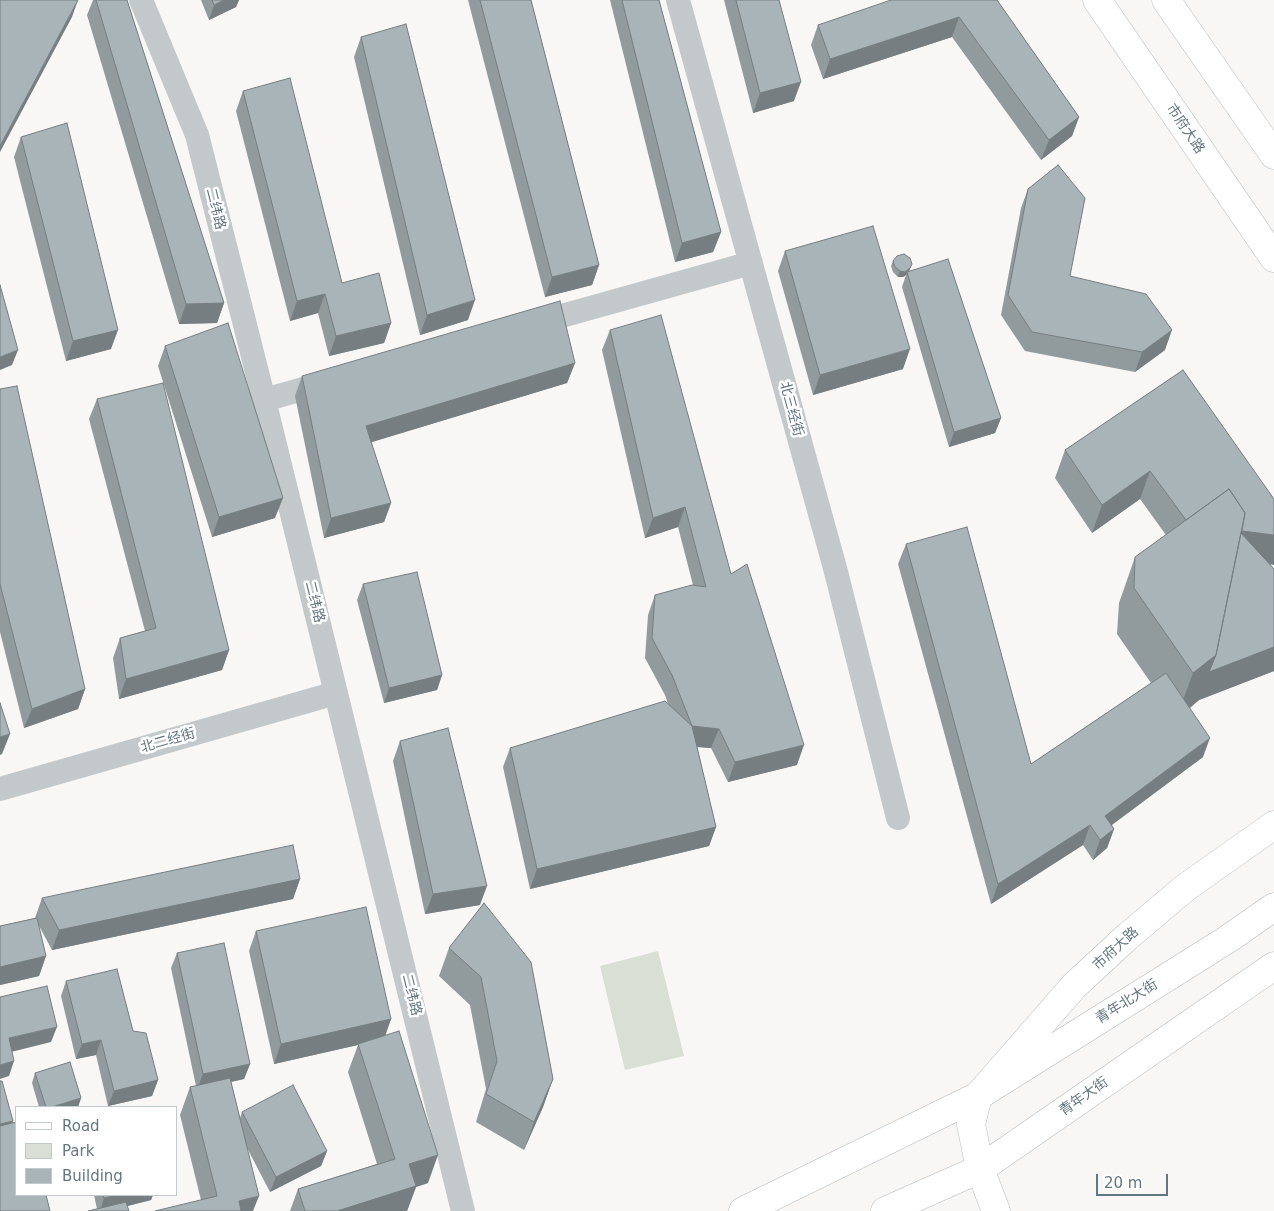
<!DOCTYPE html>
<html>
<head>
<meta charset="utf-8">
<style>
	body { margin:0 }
	#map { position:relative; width:1274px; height:1211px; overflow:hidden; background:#f8f7f5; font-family:"DejaVu Sans",sans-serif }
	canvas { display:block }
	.legend { position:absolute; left:15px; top:1106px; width:162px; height:90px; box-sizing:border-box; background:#fff; border:1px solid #c0c9cd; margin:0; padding:6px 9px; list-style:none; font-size:15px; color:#627781 }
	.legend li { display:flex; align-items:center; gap:10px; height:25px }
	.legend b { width:25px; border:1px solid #c0c9cd }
	.scale { position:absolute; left:1096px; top:1174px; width:72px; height:22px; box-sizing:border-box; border:2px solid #627781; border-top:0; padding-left:6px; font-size:15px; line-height:18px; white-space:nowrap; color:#627781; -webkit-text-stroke:4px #fff; paint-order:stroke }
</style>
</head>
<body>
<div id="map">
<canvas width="1274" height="1211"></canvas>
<ul class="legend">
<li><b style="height:6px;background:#fff"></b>Road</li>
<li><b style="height:14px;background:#dadfd5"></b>Park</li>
<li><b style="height:14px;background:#a9b4b8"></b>Building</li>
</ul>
<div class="scale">20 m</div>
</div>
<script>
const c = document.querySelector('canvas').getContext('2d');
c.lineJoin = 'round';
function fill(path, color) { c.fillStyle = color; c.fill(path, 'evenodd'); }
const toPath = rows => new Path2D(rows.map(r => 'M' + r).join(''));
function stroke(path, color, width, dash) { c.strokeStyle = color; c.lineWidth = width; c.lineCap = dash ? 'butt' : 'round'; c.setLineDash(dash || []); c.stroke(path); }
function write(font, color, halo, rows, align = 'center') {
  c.font = font + ' "DejaVu Sans","Noto Sans SC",sans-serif'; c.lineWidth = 5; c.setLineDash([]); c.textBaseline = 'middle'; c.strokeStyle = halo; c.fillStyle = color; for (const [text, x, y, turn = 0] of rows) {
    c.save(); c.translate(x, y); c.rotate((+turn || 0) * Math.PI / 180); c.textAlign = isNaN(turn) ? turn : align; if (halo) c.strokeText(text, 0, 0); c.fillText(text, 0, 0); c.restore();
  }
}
fill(toPath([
	[658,951,684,1056,625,1070,600,966]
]), '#dadfd5');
const secondary = toPath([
	[1097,0,1274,258],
	[1166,0,1274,155],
	[996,1211,980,1169,971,1124,978,1096,1074,986,1127,937,1185,888,1274,825]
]);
const primary = toPath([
	[743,1211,978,1096,1228,939,1274,907],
	[885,1211,980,1169,1274,966]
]);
stroke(secondary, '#b5bcbf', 29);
stroke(primary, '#b4babd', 29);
stroke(toPath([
	[141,0,197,135,264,400,463,1211],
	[678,0,835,568,898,818],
	[533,324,751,263],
	[264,400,328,382],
	[0,789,336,693]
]), '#c3c8cb', 24);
stroke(secondary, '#fff', 28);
stroke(primary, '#fff', 28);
fill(toPath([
	[93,0,127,0,224,303,217,323,179,324,87,15],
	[201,0,239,0,236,7,209,20],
	[468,0,531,0,599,265,592,285,545,297],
	[610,0,659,0,721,232,713,252,675,262],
	[724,0,779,0,794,101,753,113],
	[997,0,1079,117,1072,136,1041,160,952,37,823,79,811,45,818,25],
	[361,37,468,320,420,335,354,57],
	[243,91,342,283,391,323,384,343,329,356,318,313,290,321,236,111],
	[21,137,111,349,66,361,14,157],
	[1028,189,1070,276,1165,350,1135,372,1025,351,1001,315,1021,208],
	[785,251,903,369,813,395,778,271],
	[893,261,909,271,1001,418,995,433,949,447,902,287,906,275,903,277,898,277,893,272,891,266],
	[610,330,731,574,797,765,728,782,711,748,697,747,716,827,709,846,530,889,503,767,510,748,668,704,665,695,645,658,648,615,655,595,693,585,678,527,645,538,602,350],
	[165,346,275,518,212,537,158,366],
	[575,363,567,383,371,442,391,503,384,522,324,538,295,396,302,376],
	[1183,370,1270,564,1274,569,1274,671,1199,700,1190,708,1203,757,1112,825,1114,829,1107,848,1093,860,1083,845,991,904,898,564,906,544,1031,764,1151,683,1117,634,1119,603,1135,557,1166,535,1140,499,1092,533,1055,478,1065,450],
	[0,389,85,689,78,709,24,728,0,632],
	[97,399,229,650,222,670,119,699,113,658,120,638,145,631,89,419],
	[363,584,442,675,437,690,384,703,357,600],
	[400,741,480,905,425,914,393,761],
	[300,879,293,899,52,950,38,924,46,956,39,976,0,985,0,926,35,918,42,898],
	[484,903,553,1079,543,1107,524,1150,476,1122,486,1089,470,1005,439,976,449,948],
	[256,931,391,1019,385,1036,428,1183,416,1187,407,1211,290,1211,298,1189,377,1164,348,1072,358,1045,274,1064,249,951],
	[177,953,250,1064,244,1079,231,1082,240,1118,242,1112,327,1151,321,1166,270,1192,246,1146,253,1211,201,1200,180,1115,190,1087,196,1086,171,968],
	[66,981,133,1031,158,1080,152,1096,108,1106,96,1055,76,1059,61,996],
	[35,1073,81,1098,78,1107,39,1107,32,1083],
	[94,1195,153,1195,151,1200,127,1206,97,1209]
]), '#919b9e');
fill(toPath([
	[78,0,72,17,0,152,0,146],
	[224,0,239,0,236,7,209,20,214,5],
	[959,17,952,37,823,79,830,59],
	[801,82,794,101,753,113,760,93],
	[1079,117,1072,136,1041,160,1049,140],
	[721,232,713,252,675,262,682,243],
	[912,264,908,274,907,272,906,275,903,277,898,277,900,271],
	[599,265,592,285,545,297,552,277],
	[325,294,318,313,290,321,297,301],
	[475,300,468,320,420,335,427,315],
	[224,303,217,323,179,324,186,304],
	[391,323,384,343,329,356,336,336],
	[118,330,111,349,66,361,73,341],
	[1172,330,1165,350,1135,372,1142,352],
	[910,349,903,369,813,395,820,375],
	[18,350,12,365,0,370,0,357],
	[575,363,567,383,359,446,366,426],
	[1001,418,995,433,949,447,954,432],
	[1150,471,1140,499,1092,533,1102,505],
	[283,498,275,518,212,537,219,517],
	[391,503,384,522,324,538,331,518],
	[685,507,678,527,645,538,653,518],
	[1239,530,1274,535,1274,565,1233,559],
	[1274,647,1274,671,1199,700,1176,719,1193,673,1216,655],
	[229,650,222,670,119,699,126,679],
	[442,675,437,690,384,703,389,688],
	[85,689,78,709,24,728,32,709],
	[692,726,719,729,711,748,685,746],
	[10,734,2,754,0,755,0,737],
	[1210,738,1203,757,1098,835,1105,816],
	[804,745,797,765,728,782,735,762],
	[1090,825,1083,845,991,904,998,884],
	[716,827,709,846,530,889,537,869],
	[1114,829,1107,848,1093,860,1100,840],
	[300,879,293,899,52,950,59,930],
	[487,886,480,905,425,914,433,894],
	[46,956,39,976,0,985,0,967],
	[391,1019,384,1039,274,1064,281,1044],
	[57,1027,51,1042,3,1054,9,1038],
	[101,1040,96,1055,76,1059,82,1044],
	[14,1061,9,1076,0,1079,0,1065],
	[250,1064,244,1079,197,1089,203,1074],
	[553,1079,543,1107,524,1150,534,1122],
	[158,1080,152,1096,108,1106,114,1091],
	[81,1098,78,1107,52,1107],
	[13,1121,9,1131,0,1134,0,1124],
	[327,1151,321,1166,270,1192,276,1177],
	[438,1155,428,1183,416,1187,407,1211,337,1211,409,1164],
	[118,1195,153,1195,151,1200,108,1211,100,1211,104,1198],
	[259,1196,253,1211,235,1211,239,1201]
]), '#767e81');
const building = toPath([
	[0,0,78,0,0,146,0,0],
	[96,0,127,0,224,303,186,304,96,0],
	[212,0,224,0,214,5,212,0],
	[480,0,531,0,599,265,552,277,480,0],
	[622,0,659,0,721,232,682,243,622,0],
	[736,0,779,0,801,82,760,93,736,0],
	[891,0,997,0,1079,117,1049,140,959,17,830,59,818,25,891,0],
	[406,24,475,300,427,315,361,37,406,24],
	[290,78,342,283,379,273,391,323,336,336,325,294,297,301,243,91,290,78],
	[67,123,118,330,73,341,21,137,67,123],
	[1058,165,1085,198,1070,276,1146,294,1172,330,1142,352,1032,332,1008,295,1028,189,1058,165],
	[873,226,910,349,820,375,785,251,873,226],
	[904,254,910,258,912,264,910,268,905,272,900,271,895,267,893,261,897,256,904,254],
	[948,259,1001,418,954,432,907,272,948,259],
	[0,285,18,350,0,357,0,285],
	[560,301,575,363,366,426,391,503,331,518,302,376,560,301],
	[661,315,731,574,747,564,804,745,735,762,719,729,692,726,716,827,537,869,510,748,665,701,692,726,672,675,652,638,655,595,692,585,706,587,685,507,653,518,610,330,661,315],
	[228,323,283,498,219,517,165,346,228,323],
	[1183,370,1274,499,1274,535,1242,531,1245,513,1229,489,1186,520,1150,471,1102,505,1065,450,1183,370],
	[163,383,229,650,126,679,120,638,156,628,97,399,163,383],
	[17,386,85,689,32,709,0,584,0,389,17,386],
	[1229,489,1245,513,1216,655,1193,673,1134,588,1135,557,1229,489],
	[967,527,1031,764,1166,673,1210,738,1105,816,1114,829,1100,840,1090,825,998,884,906,544,967,527],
	[1241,533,1274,569,1274,647,1209,672,1216,655,1241,533],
	[417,572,442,675,389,688,363,584,417,572],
	[0,703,10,734,0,737,0,703],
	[448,728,487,886,433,894,400,741,448,728],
	[293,845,300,879,59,930,42,898,293,845],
	[484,903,531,962,553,1079,534,1122,486,1094,497,1061,481,977,449,948,484,903],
	[366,907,391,1019,281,1044,256,931,366,907],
	[37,918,46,956,0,967,0,926,37,918],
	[224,943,250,1064,203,1074,177,953,224,943],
	[117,969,133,1031,146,1033,158,1080,114,1091,101,1040,82,1044,66,981,117,969],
	[47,986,57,1027,9,1038,14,1061,0,1065,0,997,47,986],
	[399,1031,438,1155,409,1164,416,1186,337,1211,305,1211,298,1189,395,1159,358,1044,399,1031],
	[70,1062,81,1098,52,1107,46,1107,35,1073,70,1062],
	[230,1078,259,1196,239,1201,241,1211,155,1211,217,1196,190,1087,230,1078],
	[0,1081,2,1081,13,1121,0,1124,0,1081],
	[293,1085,327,1151,276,1177,242,1112,293,1085],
	[16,1122,16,1195,46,1195,50,1211,0,1211,0,1126,16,1122],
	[103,1195,118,1195,104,1198,103,1195],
	[126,1202,129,1211,88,1211,126,1202]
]);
fill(building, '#a9b4b8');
stroke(building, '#767e81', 1);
write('14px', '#627781', '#fff', [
	["市府大路",1185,129,56],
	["二纬路",215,209,76],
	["北三经街",791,409,75],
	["二纬路",314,602,76],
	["北二经街",168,741,-16],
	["市府大路",1116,949,-42],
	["二纬路",411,995,76],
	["青年北大街",1127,1002,-32],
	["青年大街",1084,1097,-35]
]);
</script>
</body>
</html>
